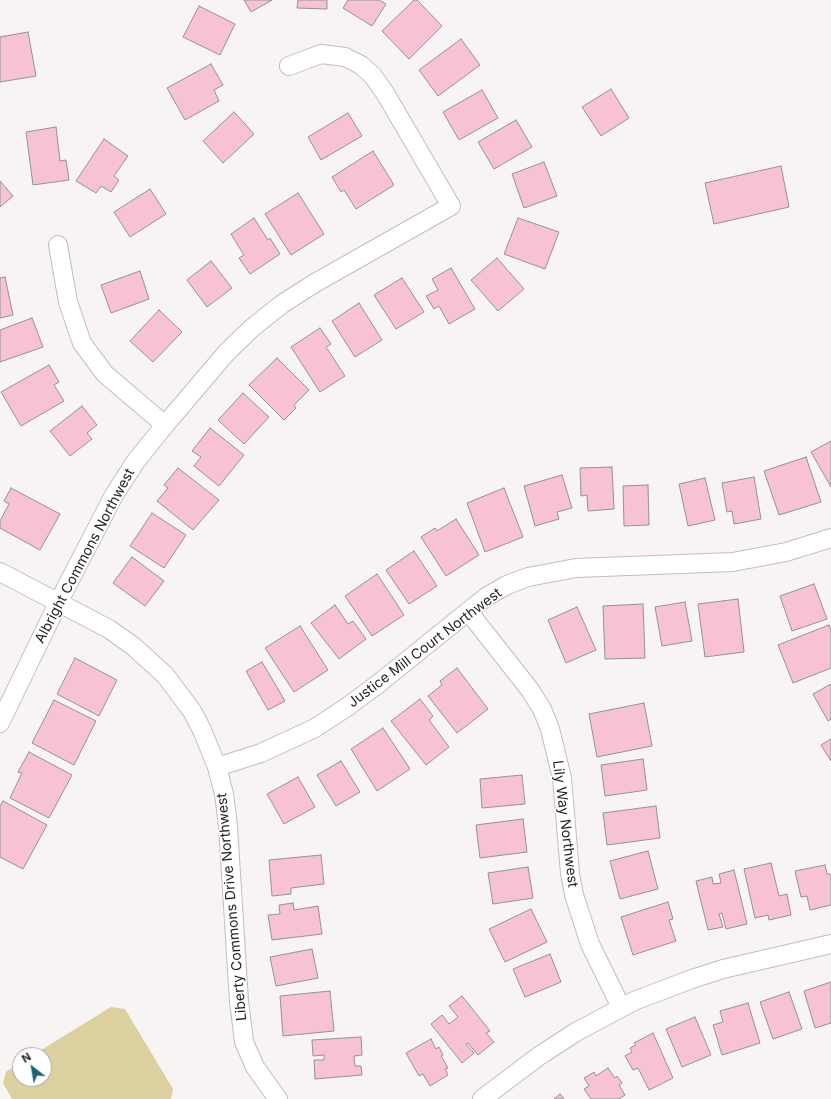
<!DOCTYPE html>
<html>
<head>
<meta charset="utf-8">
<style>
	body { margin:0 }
	#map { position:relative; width:831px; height:1099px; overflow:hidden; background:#f8f4f3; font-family:Inter,sans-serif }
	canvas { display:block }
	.north { position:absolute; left:12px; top:1047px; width:40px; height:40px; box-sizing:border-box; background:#fff; border:1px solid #a6a5a5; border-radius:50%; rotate:329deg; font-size:11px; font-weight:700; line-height:16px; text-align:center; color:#201f1e }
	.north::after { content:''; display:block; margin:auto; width:14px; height:18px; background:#1d6274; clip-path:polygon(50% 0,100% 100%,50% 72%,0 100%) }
</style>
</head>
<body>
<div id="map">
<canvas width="831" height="1099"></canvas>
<div class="north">N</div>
</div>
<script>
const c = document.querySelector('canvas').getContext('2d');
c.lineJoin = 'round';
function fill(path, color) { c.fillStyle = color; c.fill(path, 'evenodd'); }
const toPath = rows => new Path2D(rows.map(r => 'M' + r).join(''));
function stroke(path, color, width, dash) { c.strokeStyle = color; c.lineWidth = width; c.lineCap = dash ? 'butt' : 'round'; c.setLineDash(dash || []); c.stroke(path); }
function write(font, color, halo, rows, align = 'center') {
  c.font = font + ' Inter,sans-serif'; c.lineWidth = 3; c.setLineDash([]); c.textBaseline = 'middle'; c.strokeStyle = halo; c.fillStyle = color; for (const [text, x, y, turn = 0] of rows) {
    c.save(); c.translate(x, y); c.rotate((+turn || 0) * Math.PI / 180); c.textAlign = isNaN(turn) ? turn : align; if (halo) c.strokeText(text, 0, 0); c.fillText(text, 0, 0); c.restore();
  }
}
fill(toPath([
	[111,1007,125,1009,173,1089,171,1099,12,1099,3,1083,6,1072,20,1063,20,1079,44,1079,44,1055,33,1055]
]), '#dbd09e');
const building = toPath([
	[244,0,272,0,251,12,244,0],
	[298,0,327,0,327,9,297,8,298,0],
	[348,0,379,0,386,4,372,26,343,8,348,0],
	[414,0,417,0,442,26,409,59,382,31,414,0],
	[199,6,235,24,220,55,183,37,199,6],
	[28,32,36,76,0,82,0,37,28,32],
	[461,39,480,65,438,96,419,70,461,39],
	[211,64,223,85,214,90,219,101,185,120,167,88,211,64],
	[611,89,629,118,601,136,582,107,611,89],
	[482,90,498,118,459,140,443,112,482,90],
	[234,112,254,134,223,163,203,141,234,112],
	[348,113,362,136,321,160,308,137,348,113],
	[516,120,532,147,494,169,478,142,516,120],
	[56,127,60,161,66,160,69,180,33,185,26,132,56,127],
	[104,139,128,156,114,176,119,180,111,192,101,186,96,193,76,181,104,139],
	[373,151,394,185,356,209,344,190,341,192,332,177,373,151],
	[544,162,557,196,524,208,512,174,544,162],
	[781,166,789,207,714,224,705,183,781,166],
	[0,181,13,196,0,207,0,181],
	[150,189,166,214,130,237,114,212,150,189],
	[298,193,324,234,291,255,265,214,298,193],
	[254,218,268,240,270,238,280,254,250,274,239,258,244,255,231,234,254,218],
	[518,218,559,232,545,269,504,254,518,218],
	[497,258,524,289,498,311,471,280,497,258],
	[211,261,232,288,207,307,187,280,211,261],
	[451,268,475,309,449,324,439,306,434,309,426,296,438,290,432,279,451,268],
	[140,271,149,299,111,313,101,285,140,271],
	[5,277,13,315,0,318,0,278,5,277],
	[402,278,424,312,396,329,374,295,402,278],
	[359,303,382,340,355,357,332,321,359,303],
	[159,310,182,332,153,362,130,341,159,310],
	[32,318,43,347,0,362,0,330,32,318],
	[320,328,331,344,326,347,345,376,320,392,291,347,320,328],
	[277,358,309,390,294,405,296,408,284,420,249,385,277,358],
	[49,365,59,382,54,385,64,401,21,426,1,392,49,365],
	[243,393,269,417,244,444,218,420,243,393],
	[82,406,97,425,87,433,92,439,70,456,50,431,82,406],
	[210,428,244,455,219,486,194,466,201,457,192,451,210,428],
	[831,441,831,487,811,452,831,441],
	[806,457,821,502,779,515,764,471,806,457],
	[612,467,614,509,588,511,587,495,581,496,580,468,612,467],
	[178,468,219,500,193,530,157,501,168,488,164,485,178,468],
	[562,475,572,508,557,512,559,519,535,526,524,486,562,475],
	[754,477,761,519,734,524,732,511,727,512,722,483,754,477],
	[705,478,715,520,688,526,679,484,705,478],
	[648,485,649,525,624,526,623,486,648,485],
	[11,488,60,514,40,550,0,528,0,521,9,504,4,501,11,488],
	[504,488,523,537,485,552,467,503,504,488],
	[152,513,186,535,164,568,130,546,152,513],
	[456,519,479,555,446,576,421,537,435,528,437,531,456,519],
	[414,551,437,586,409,604,386,570,414,551],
	[132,557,164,581,145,606,113,583,132,557],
	[377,574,404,615,372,636,345,596,377,574],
	[814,584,827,619,792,631,780,596,814,584],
	[738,599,744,652,705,657,698,604,738,599],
	[685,602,692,641,662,646,655,607,685,602],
	[643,604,645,658,605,659,603,606,643,604],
	[335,605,348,624,353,621,366,639,339,659,311,623,335,605],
	[577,607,596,650,566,663,548,620,577,607],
	[829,625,831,630,831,668,793,683,778,645,829,625],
	[300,626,328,670,294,692,265,648,300,626],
	[75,658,117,680,99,716,57,694,75,658],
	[262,662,285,701,268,710,246,671,262,662],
	[457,668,488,709,457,733,428,696,442,685,440,681,457,668],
	[831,684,831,719,828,721,813,694,831,684],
	[420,699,433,716,429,720,449,747,426,765,391,721,420,699],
	[54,700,96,721,74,765,32,743,54,700],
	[644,703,652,746,597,757,589,714,644,703],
	[383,728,410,769,377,791,351,749,383,728],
	[831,739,831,761,821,745,831,739],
	[29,752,72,775,49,818,10,798,22,773,18,772,29,752],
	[643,759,647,790,605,796,601,765,643,759],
	[341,761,360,792,336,806,317,775,341,761],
	[522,775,525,804,482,808,480,779,522,775],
	[298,777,315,807,284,824,267,794,298,777],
	[3,801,47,825,23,869,0,857,0,806,3,801],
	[656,806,660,838,607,845,603,813,656,806],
	[523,819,527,852,480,858,476,825,523,819],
	[648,851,658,889,620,899,610,861,648,851],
	[321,855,324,884,291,888,291,894,272,896,269,860,321,855],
	[771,863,779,896,787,894,791,915,769,920,768,915,755,918,744,869,771,863],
	[825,865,827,874,830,874,831,876,831,905,810,910,807,896,801,897,795,871,825,865],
	[528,867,533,898,493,904,488,873,528,867],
	[734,870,747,924,726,929,722,913,719,914,723,927,708,930,696,881,712,877,713,884,721,883,719,874,734,870],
	[668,902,673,919,669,920,676,941,633,955,621,917,668,902],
	[293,903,294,910,318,906,322,934,272,940,268,915,280,914,279,905,293,903],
	[531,909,547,942,505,962,489,929,531,909],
	[312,949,318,978,276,986,270,957,312,949],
	[550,954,561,982,525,997,513,969,550,954],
	[831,982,831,1023,815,1028,804,991,831,982],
	[330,991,334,1031,283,1036,280,996,330,991],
	[789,992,802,1029,773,1039,760,1002,789,992],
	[462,996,490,1031,486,1033,494,1042,478,1055,468,1043,466,1044,474,1053,462,1063,431,1024,442,1015,449,1024,458,1017,449,1006,462,996],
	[748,1003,760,1043,722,1055,713,1025,723,1022,720,1011,748,1003],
	[695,1017,711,1055,682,1067,666,1029,695,1017],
	[653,1033,673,1078,649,1090,638,1068,633,1070,625,1056,632,1052,630,1048,636,1045,634,1043,653,1033],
	[361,1037,362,1055,354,1056,355,1066,361,1066,362,1075,315,1079,314,1060,324,1060,324,1055,313,1056,312,1040,361,1037],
	[431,1039,436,1049,439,1047,443,1055,441,1056,448,1068,445,1069,448,1075,430,1086,423,1074,419,1076,406,1053,431,1039],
	[608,1068,615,1078,617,1076,622,1083,619,1085,625,1095,619,1099,591,1099,584,1089,589,1086,584,1078,594,1072,596,1076,608,1068],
	[560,1094,564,1099,554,1099,560,1094]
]);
fill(building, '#f6c2d4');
stroke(building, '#959293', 1);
const minor = toPath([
	[58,245,68,302,82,343,105,374,165,425],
	[0,572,109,629,133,646,165,675,192,711,202,730,217,767,224,794,228,826,239,1001,244,1042,255,1067,278,1099],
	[468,611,530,690,542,709,550,729,562,778,570,873,574,895,590,944,621,1007],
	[0,723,58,603,114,495,136,461,165,425,227,352,252,328,282,304,315,283,451,206,385,93,373,76,361,65,345,57,321,54,289,66],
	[217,767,261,753,315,728,347,707,378,684,486,597,507,585,528,577,576,568,733,562,786,552,831,538],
	[482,1099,539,1056,576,1032,634,1001,692,979,723,969,831,944]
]);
stroke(minor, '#c2bebe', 20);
stroke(minor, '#fff', 18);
write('14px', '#201f1e', '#fff', [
	["Albright Commons Northwest",85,556,-62],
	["Justice Mill Court Northwest",425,648,-37],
	["Lily Way Northwest",565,824,83],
	["Liberty Commons Drive Northwest",232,907,-95]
]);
</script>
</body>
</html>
